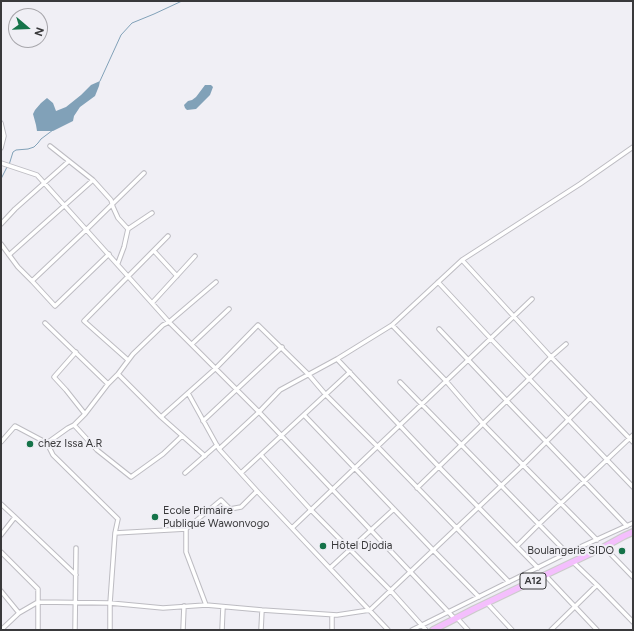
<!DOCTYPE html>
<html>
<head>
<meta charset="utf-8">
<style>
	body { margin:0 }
	#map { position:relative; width:634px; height:631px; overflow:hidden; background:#f0eff5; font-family:Figtree,sans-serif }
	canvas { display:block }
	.frame { position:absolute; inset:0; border:2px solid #39393b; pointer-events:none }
	.north { position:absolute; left:8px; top:8px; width:40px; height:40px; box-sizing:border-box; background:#f0eff5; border:1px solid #a7a6ab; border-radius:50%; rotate:109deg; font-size:11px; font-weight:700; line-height:16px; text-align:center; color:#39393b }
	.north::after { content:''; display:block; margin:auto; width:14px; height:18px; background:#157349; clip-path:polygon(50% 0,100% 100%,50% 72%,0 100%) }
</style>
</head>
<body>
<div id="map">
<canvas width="634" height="631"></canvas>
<div class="frame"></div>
<div class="north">N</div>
</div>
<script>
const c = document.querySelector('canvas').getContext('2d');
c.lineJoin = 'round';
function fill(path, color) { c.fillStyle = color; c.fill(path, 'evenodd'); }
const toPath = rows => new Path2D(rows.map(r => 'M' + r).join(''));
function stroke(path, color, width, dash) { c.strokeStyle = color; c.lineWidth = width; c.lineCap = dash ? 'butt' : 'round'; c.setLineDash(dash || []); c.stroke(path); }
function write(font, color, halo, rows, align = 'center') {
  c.font = font + ' Figtree,sans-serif'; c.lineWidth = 4; c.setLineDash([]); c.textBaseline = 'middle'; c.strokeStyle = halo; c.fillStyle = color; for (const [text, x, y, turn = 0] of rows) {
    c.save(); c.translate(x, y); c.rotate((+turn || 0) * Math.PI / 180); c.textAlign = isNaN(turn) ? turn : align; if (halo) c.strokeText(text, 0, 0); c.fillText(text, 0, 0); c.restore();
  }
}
fill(toPath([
	[100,81,99,86,95,96,80,107,74,116,73,121,53,131,37,131,36,125,33,114,35,110,41,103,47,98,53,103,56,111,66,107,81,95,91,85],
	[205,85,211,85,213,87,210,95,196,109,187,110,185,108,184,105,188,101,192,100,196,97]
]), '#81a1b8');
stroke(toPath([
	[100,81,121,35,132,23,154,14,182,1],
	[9,165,13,152,16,150,28,149,34,147,38,143,41,139,53,130],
	[1,179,7,167]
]), '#81a1b8', 1);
const street = toPath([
	[1,123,4,136,1,148],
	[50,146,93,180,111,200,113,207,118,218,128,229],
	[1,163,37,175,169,322,259,412,455,619],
	[1,224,15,209,69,161],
	[1,244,18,267,32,281,55,306,109,254],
	[154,251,177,276],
	[9,255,93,180],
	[462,260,551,357,633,442],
	[118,263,124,247,128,229,152,213],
	[32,281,87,229,144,173],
	[438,282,491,339,633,487],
	[152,303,195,256],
	[45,323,108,384],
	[392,325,446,381,483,424,523,465,597,540],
	[439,329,507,401,584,481,627,526],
	[192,344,229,309],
	[76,352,54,377,66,390,85,414],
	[337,359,439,467,538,568],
	[128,360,84,321,168,236],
	[118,374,161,417,205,456],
	[400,382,567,553],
	[188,393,219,449,257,491,388,630],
	[304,415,433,550,479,597],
	[161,417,216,368,258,325,309,375,326,395,378,447,509,582],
	[203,421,282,347],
	[74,425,97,450,131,477,163,454,182,436],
	[1,442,15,426,47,443,53,455,118,519,115,533,110,603,110,630],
	[47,443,68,428,74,425,85,414,108,384,118,374,133,354,163,325,169,322,216,282],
	[219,449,259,412,280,390,337,359,392,325,462,260,580,184,633,147],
	[261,455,311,510,390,590,426,630],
	[185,473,217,445],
	[241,473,350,372],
	[417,488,529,379,551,357,566,344],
	[1,504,15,517,76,575],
	[292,528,532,299],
	[115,533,186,529],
	[1,535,15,517],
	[517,546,539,524,633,435],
	[604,547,633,577],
	[1,552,38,589,38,630],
	[573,562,597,585,633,622],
	[330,568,371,530,394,509],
	[545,575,597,630],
	[1,591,19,613],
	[487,603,512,630],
	[206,605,186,552,186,529,221,500,230,509,241,507,257,491],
	[457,618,468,630],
	[1,630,19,613,38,602,110,603,163,608,206,605,262,610,337,615,370,610,523,465,590,398],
	[75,630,76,548],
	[183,630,184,606],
	[222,630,223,607],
	[261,630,262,610],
	[332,630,332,615],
	[412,630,567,553,633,523],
	[551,630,597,585]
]);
const primary = toPath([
	[433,630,474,609,604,547,624,536,633,532]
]);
stroke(street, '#bdbcc2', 5.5);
stroke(primary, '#ccc', 8);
stroke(street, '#fff', 3.5);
stroke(primary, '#f4bffd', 5.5);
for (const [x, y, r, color] of [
	[30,444,4,"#157349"],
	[155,517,4,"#157349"],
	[323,546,4,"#157349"],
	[622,551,4,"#157349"]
]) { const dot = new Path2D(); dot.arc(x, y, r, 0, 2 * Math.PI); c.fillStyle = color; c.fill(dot); stroke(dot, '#f0eff5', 1.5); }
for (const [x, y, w] of [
	[533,581,26]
]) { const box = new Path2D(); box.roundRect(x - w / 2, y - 8, w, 16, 3); c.fillStyle = '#f0eff5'; c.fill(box); stroke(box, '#39393b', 1); }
write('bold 10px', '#39393b', null, [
	["A12",533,581]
]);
write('11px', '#39393b', '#f0eff5', [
	["chez Issa A.R",38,444],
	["Ecole Primaire",163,511],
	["Publique Wawonvogo",163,524],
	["Hôtel Djodia",331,546],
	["Boulangerie SIDO",614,551,"right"]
], 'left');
</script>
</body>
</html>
